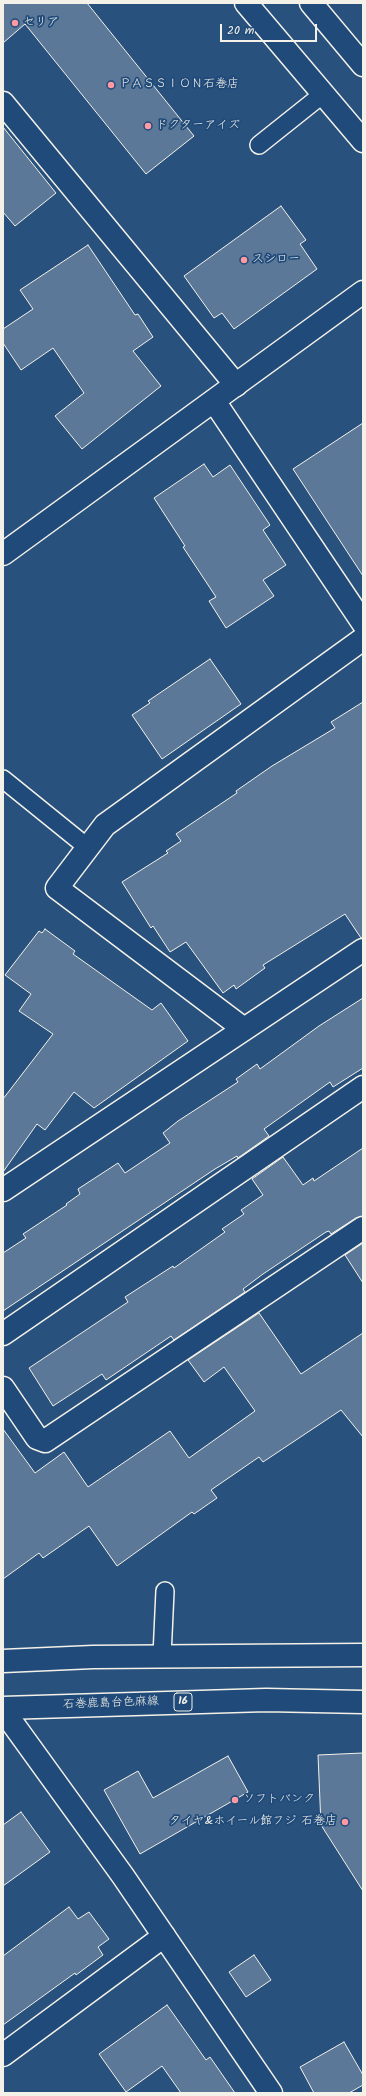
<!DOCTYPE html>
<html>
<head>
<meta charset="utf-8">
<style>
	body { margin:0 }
	#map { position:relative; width:366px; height:2096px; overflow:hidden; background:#28517e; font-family:Kalam,sans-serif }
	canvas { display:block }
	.frame { position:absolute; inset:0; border:4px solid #f4f1e8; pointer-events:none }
	.scale { position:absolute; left:220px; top:24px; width:97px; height:18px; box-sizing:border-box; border:2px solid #f4f1e8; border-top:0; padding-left:5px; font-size:12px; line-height:14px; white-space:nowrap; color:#f4f1e8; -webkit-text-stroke:3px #1f4a7a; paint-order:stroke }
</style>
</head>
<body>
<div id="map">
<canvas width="366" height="2096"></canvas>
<div class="frame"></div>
<div class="scale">20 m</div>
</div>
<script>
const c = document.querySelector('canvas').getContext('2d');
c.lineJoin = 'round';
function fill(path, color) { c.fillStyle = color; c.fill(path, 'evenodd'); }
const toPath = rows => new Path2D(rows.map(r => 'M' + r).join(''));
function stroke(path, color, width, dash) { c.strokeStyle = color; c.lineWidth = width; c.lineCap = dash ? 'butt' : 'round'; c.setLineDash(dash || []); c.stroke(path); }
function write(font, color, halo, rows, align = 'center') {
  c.font = font + ' Kalam,"Klee One",sans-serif'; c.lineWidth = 3.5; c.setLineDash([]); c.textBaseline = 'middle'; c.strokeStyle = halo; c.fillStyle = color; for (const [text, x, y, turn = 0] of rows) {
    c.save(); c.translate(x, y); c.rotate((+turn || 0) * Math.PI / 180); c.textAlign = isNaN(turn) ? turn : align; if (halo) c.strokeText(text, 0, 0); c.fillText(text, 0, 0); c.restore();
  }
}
const building = toPath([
	[3,3,87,3,194,136,146,174,25,24,3,43,3,3],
	[3,127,56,193,15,226,3,212,3,127],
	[281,206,306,240,300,244,317,269,234,329,222,313,214,318,184,276,281,206],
	[88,245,135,315,138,314,153,337,133,351,161,386,82,449,55,416,84,393,53,348,21,370,3,343,3,329,33,309,20,290,88,245],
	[363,423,363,576,293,469,363,423],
	[204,464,213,477,230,465,270,525,263,530,286,565,263,580,274,596,226,628,209,601,216,597,183,547,185,546,154,498,204,464],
	[210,659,241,704,162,759,132,715,150,703,148,701,210,659],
	[363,702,363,938,361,938,345,914,263,965,265,968,236,989,234,985,223,993,186,942,170,952,153,926,151,928,122,882,168,853,166,851,181,841,176,834,237,793,236,791,272,766,335,728,331,722,363,702],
	[45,929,75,951,73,954,152,1010,161,1003,188,1041,94,1108,74,1092,45,1130,37,1124,3,1172,3,1099,53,1034,19,1011,31,994,5,975,39,931,42,933,45,929],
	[363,998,363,1068,333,1087,330,1082,264,1129,269,1136,238,1158,237,1156,215,1169,3,1311,3,1253,26,1238,23,1234,67,1205,66,1204,80,1194,78,1189,118,1163,125,1173,170,1143,163,1133,178,1121,238,1082,236,1079,257,1064,260,1069,319,1026,363,998],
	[363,1148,363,1216,356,1218,331,1234,329,1231,326,1232,263,1274,243,1289,245,1292,174,1340,171,1336,106,1380,102,1374,53,1406,29,1368,128,1302,125,1297,173,1266,174,1268,225,1232,222,1229,244,1214,241,1210,263,1195,252,1179,283,1157,303,1185,313,1178,314,1181,363,1148],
	[363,1243,363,1283,345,1255,363,1243],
	[259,1313,301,1374,363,1333,363,1437,341,1410,263,1462,259,1457,211,1490,217,1498,194,1514,192,1512,117,1566,89,1526,43,1558,39,1553,3,1579,3,1429,35,1473,64,1452,88,1487,170,1431,189,1458,255,1411,224,1367,204,1382,188,1360,259,1313],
	[363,1753,363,1891,321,1825,318,1755,363,1753],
	[228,1756,248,1792,140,1854,104,1790,138,1771,153,1798,228,1756],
	[21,1812,50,1852,3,1886,3,1825,21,1812],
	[69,1907,78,1919,89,1912,109,1939,98,1947,103,1955,76,1975,75,1973,3,2025,3,1956,69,1907],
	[254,1955,271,1980,246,1997,229,1972,254,1955],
	[167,2005,206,2060,210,2057,235,2093,181,2093,162,2066,126,2092,99,2054,167,2005],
	[344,2042,363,2075,363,2085,349,2093,314,2093,300,2067,344,2042]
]);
fill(building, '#5b7899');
stroke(building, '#f4f1e8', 1);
const lane = toPath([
	[259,145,323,94],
	[3,779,87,847],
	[162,1656,165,1591]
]);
const street = toPath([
	[3,103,236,385],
	[214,401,363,623],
	[244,1029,57,888,105,825,363,639],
	[3,1190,363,950],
	[3,1334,363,1087],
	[3,1388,37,1438,45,1441,363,1228],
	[3,2055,164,1936]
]);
const secondary = toPath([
	[246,3,363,141],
	[311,3,363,65],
	[3,554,363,292],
	[3,1710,123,1876,271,2093]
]);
const primary = toPath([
	[3,1661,93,1657,363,1655],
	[3,1708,266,1700,363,1702]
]);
stroke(lane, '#f4f1e8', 20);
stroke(street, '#f4f1e8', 25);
stroke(secondary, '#f4f1e8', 25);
stroke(primary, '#f4f1e8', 25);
stroke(lane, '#1f4a7a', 17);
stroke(street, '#1f4a7a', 22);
stroke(secondary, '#1f4a7a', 22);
stroke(primary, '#1f4a7a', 22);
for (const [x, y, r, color] of [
	[15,23,4,"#ff9aa2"],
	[111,85,4,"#ff9aa2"],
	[148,126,4,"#ff9aa2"],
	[244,260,4,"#ff9aa2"],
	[235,1800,4,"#ff9aa2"],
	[345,1822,4,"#ff9aa2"]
]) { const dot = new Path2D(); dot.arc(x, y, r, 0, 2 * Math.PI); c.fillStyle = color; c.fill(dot); stroke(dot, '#1f4a7a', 1.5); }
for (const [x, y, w] of [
	[183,1702,18]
]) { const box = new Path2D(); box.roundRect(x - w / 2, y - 9, w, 18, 3); c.fillStyle = '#1f4a7a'; c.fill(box); stroke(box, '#f4f1e8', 1); }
write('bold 11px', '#f4f1e8', null, [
	["16",183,1702]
]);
write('12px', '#f4f1e8', '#1f4a7a', [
	["セリア",23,23],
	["ＰＡＳＳＩＯＮ石巻店",119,85],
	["ドクターアイズ",156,126],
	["スシロー",252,260],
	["ソフトバンク",243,1800],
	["タイヤ&ホイール館フジ 石巻店",337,1822,"right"]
], 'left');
write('12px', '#f4f1e8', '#1f4a7a', [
	["石巻鹿島台色麻線",111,1704,-2]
]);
</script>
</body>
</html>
